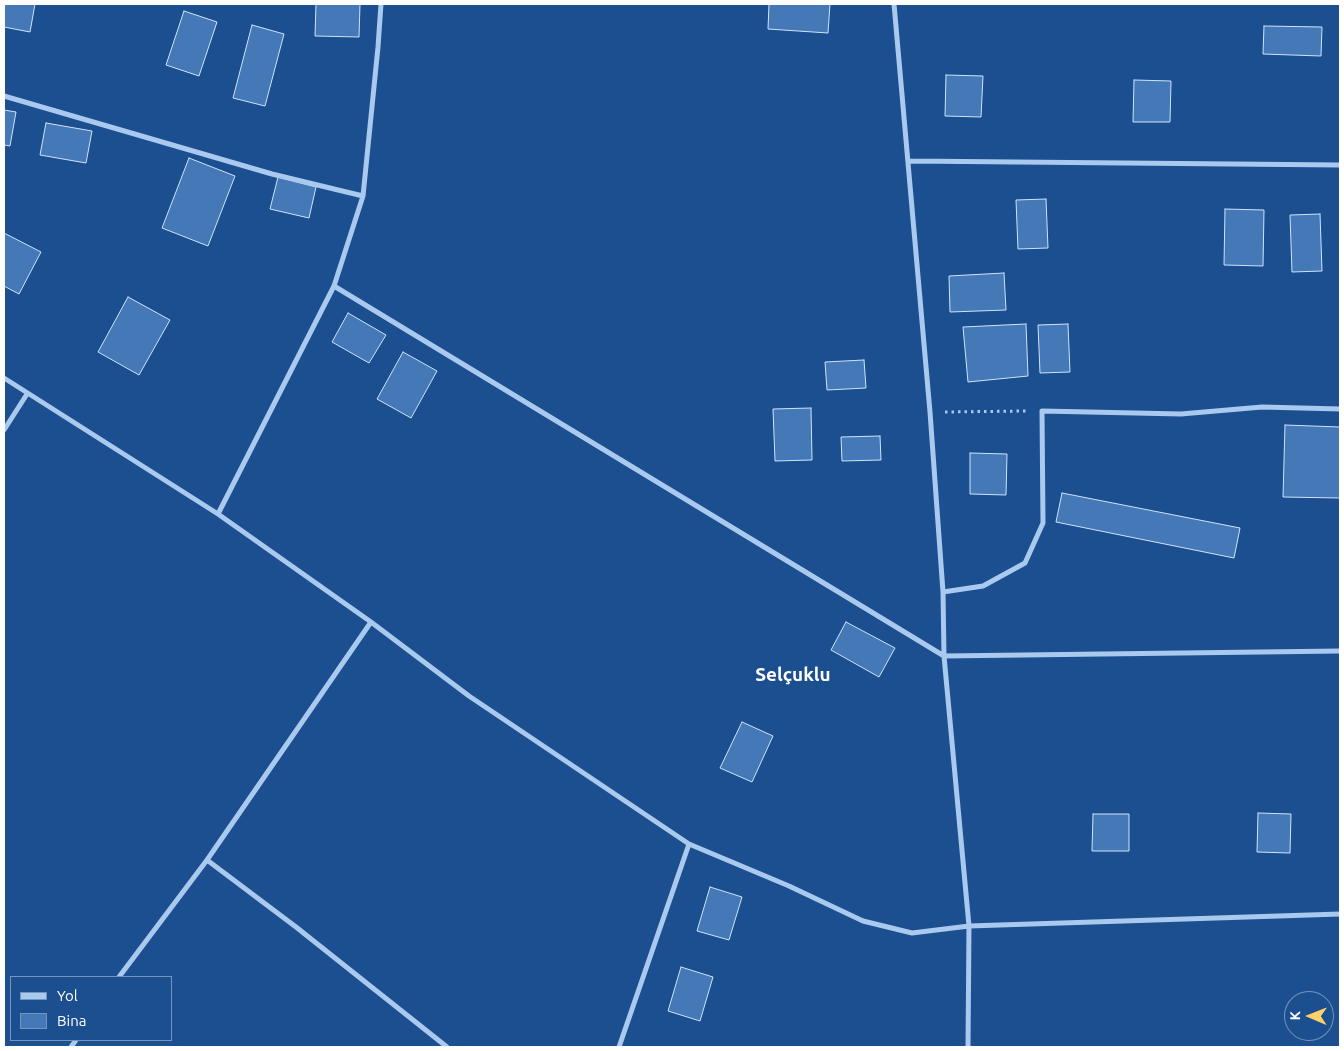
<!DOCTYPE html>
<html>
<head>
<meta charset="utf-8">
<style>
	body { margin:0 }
	#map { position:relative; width:1344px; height:1051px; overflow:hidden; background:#1b4f8f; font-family:Ubuntu,sans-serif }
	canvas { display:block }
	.frame { position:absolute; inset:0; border:5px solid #fff; pointer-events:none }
	.legend { position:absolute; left:10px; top:976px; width:162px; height:65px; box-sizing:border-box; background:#1b4f8f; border:1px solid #7695bc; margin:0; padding:6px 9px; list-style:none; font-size:15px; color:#fff }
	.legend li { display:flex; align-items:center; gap:10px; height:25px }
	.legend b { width:25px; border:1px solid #7695bc }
	.north { position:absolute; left:1284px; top:991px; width:50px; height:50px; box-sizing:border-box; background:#1b4f8f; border:1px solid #7695bc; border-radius:50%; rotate:271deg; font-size:14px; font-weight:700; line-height:20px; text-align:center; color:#fff }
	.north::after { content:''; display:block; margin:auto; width:18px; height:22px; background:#ffd166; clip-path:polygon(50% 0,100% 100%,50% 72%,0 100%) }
</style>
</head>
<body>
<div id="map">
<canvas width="1344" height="1051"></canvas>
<div class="frame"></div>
<ul class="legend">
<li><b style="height:6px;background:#a9c9ee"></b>Yol</li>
<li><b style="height:14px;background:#4478b7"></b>Bina</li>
</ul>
<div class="north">K</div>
</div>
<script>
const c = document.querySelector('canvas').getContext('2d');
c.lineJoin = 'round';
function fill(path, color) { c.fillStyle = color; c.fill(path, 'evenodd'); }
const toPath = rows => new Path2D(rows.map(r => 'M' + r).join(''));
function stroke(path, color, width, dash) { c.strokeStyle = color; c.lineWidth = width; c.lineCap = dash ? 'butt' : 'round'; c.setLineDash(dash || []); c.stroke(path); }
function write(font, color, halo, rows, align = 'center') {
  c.font = font + ' Ubuntu,sans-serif'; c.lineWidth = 5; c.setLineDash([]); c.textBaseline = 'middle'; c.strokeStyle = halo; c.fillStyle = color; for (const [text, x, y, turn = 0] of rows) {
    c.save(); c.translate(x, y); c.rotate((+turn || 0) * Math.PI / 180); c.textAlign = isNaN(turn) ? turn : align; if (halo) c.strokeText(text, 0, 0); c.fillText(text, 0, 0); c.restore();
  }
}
const building = toPath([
	[4,4,35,4,30,32,4,27,4,4],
	[316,4,360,4,359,37,315,36,316,4],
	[769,4,830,4,828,33,768,29,769,4],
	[184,11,217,22,199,76,166,65,184,11],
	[252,25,284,34,265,106,233,98,252,25],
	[1264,26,1322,27,1321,56,1263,54,1264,26],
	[946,75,983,76,981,117,945,116,946,75],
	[1134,80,1171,81,1170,122,1133,122,1134,80],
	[4,110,16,112,10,146,4,145,4,110],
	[46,123,92,131,86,163,40,155,46,123],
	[189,158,235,176,208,246,162,228,189,158],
	[278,177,316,187,309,218,270,209,278,177],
	[1046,199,1048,248,1018,249,1016,200,1046,199],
	[1225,209,1264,210,1263,266,1224,265,1225,209],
	[1320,214,1322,271,1292,272,1290,215,1320,214],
	[4,233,41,252,19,294,4,286,4,233],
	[1004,273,1006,310,950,312,949,276,1004,273],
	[128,297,170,320,139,375,98,352,128,297],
	[348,313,386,335,369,363,332,342,348,313],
	[1026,324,1028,376,968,382,963,327,1026,324],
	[1068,324,1070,372,1040,373,1038,325,1068,324],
	[403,352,437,371,411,418,377,399,403,352],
	[864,360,866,388,827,390,825,362,864,360],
	[811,408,812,460,775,461,773,409,811,408],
	[1285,425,1340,427,1340,498,1283,497,1285,425],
	[880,436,881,460,842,461,841,437,880,436],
	[970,453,1007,454,1006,495,970,494,970,453],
	[1062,493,1240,528,1234,558,1056,522,1062,493],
	[846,622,895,648,879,677,831,650,846,622],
	[742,722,773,736,752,782,720,768,742,722],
	[1258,813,1291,814,1290,853,1257,852,1258,813],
	[1093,814,1129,814,1129,851,1092,851,1093,814],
	[710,887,742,897,729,940,697,931,710,887],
	[681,967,713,977,700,1021,668,1011,681,967]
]);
fill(building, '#4478b7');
stroke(building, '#cfe3fa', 1);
stroke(toPath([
	[945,412,1026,411]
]), '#a9c9ee', 3, [2.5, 4]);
stroke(toPath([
	[894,4,930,412,943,592,944,656,969,926,968,1047],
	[4,96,272,174,363,196,334,286,218,514],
	[909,161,1340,165],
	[363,196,378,47,381,4],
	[334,286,944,656,1340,651],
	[4,378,218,514,371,622,469,696,689,844,789,886,863,921,912,933,969,926,1340,914],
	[4,430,27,394],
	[943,592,983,586,1025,563,1043,523,1042,411,1181,414,1262,407,1340,409],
	[207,860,296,927,447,1047],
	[119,977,207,860,371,622],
	[71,1047,76,1040],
	[619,1047,689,844]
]), '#a9c9ee', 5);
write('bold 19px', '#fff', '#1b4f8f', [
	["Selçuklu",793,675]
]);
</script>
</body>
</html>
